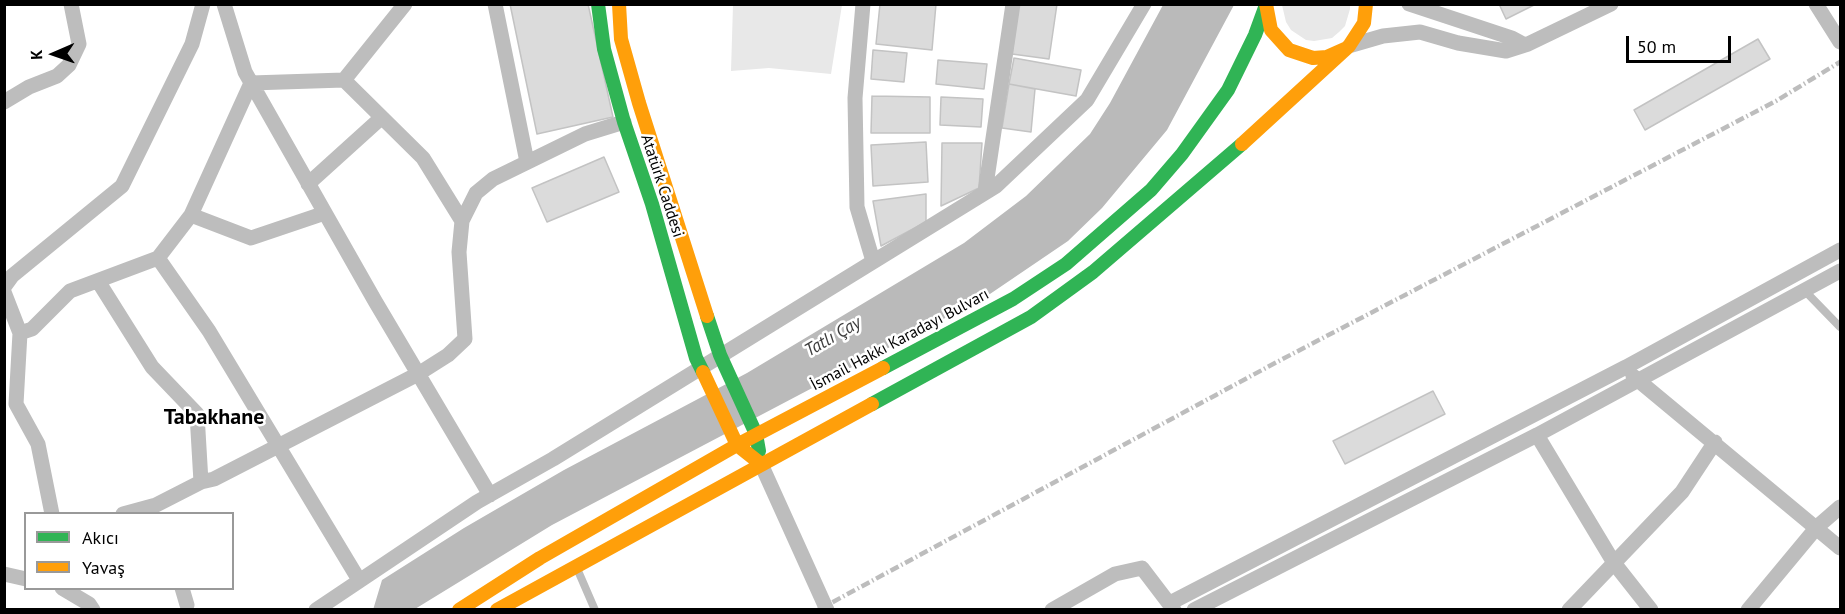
<!DOCTYPE html>
<html>
<head>
<meta charset="utf-8">
<style>
	body { margin:0 }
	#map { position:relative; width:1845px; height:614px; overflow:hidden; background:#fff; font-family:"PT Sans",sans-serif }
	canvas { display:block }
	.frame { position:absolute; inset:0; border:6px solid #000; pointer-events:none }
	.legend { position:absolute; left:24px; top:512px; width:210px; height:78px; box-sizing:border-box; background:#fff; border:2px solid #999; margin:0; padding:8px 10px; list-style:none; font-size:18px; color:#000 }
	.legend li { display:flex; align-items:center; gap:12px; height:30px }
	.legend b { width:30px; border:2px solid #999 }
	.north { position:absolute; left:24px; top:24px; width:60px; height:60px; -webkit-text-stroke:4px #fff; paint-order:stroke; rotate:268deg; font-size:16px; font-weight:700; line-height:24px; text-align:center; color:#000 }
	.north::after { content:''; display:block; margin:auto; width:21px; height:27px; background:#000; clip-path:polygon(50% 0,100% 100%,50% 72%,0 100%) }
	.scale { position:absolute; left:1626px; top:36px; width:105px; height:27px; box-sizing:border-box; border:3px solid #000; border-top:0; padding-left:8px; font-size:18px; line-height:21px; white-space:nowrap; color:#000; -webkit-text-stroke:4px #fff; paint-order:stroke }
</style>
</head>
<body>
<div id="map">
<canvas width="1845" height="614"></canvas>
<div class="frame"></div>
<ul class="legend">
<li><b style="height:8px;background:#30b455"></b>Akıcı</li>
<li><b style="height:8px;background:#ff9f0a"></b>Yavaş</li>
</ul>
<div class="north">K</div>
<div class="scale">50 m</div>
</div>
<script>
const c = document.querySelector('canvas').getContext('2d');
c.lineJoin = 'round';
function fill(path, color) { c.fillStyle = color; c.fill(path, 'evenodd'); }
const toPath = rows => new Path2D(rows.map(r => 'M' + r).join(''));
function stroke(path, color, width, dash) { c.strokeStyle = color; c.lineWidth = width; c.lineCap = dash ? 'butt' : 'round'; c.setLineDash(dash || []); c.stroke(path); }
function write(font, color, halo, rows, align = 'center') {
  c.font = font + ' "PT Sans",sans-serif'; c.lineWidth = 5; c.setLineDash([]); c.textBaseline = 'middle'; c.strokeStyle = halo; c.fillStyle = color; for (const [text, x, y, turn = 0] of rows) {
    c.save(); c.translate(x, y); c.rotate((+turn || 0) * Math.PI / 180); c.textAlign = isNaN(turn) ? turn : align; if (halo) c.strokeText(text, 0, 0); c.fillText(text, 0, 0); c.restore();
  }
}
fill(toPath([
	[733,5,842,5,831,74,769,68,731,71],
	[1282,5,1350,5,1350,9,1345,26,1339,32,1332,38,1314,41,1306,40,1291,30,1286,22]
]), '#e8e8e8');
fill(toPath([
	[1163,5,1234,5,1167,130,1102,208,1068,241,987,296,552,525,415,609,373,610,382,580,464,528,564,470,747,373,964,243,1026,196,1090,134,1110,103]
]), '#bababa');
const building = toPath([
	[510,4,588,4,613,117,537,134,510,4],
	[880,4,936,4,932,50,876,44,880,4],
	[1019,4,1057,4,1049,59,1012,54,1019,4],
	[1499,4,1536,4,1506,19,1499,4],
	[1758,39,1770,59,1645,130,1634,110,1758,39],
	[873,50,907,53,904,82,871,79,873,50],
	[1014,58,1081,70,1076,96,1009,84,1014,58],
	[938,60,987,64,984,89,936,84,938,60],
	[1009,84,1035,89,1031,132,1002,128,1009,84],
	[872,96,930,97,930,133,871,133,872,96],
	[941,97,983,99,981,127,940,125,941,97],
	[926,142,928,182,873,186,871,145,926,142],
	[942,143,982,143,979,188,941,206,942,143],
	[604,157,619,192,547,222,532,188,604,157],
	[926,194,926,222,881,246,873,201,926,194],
	[1433,391,1445,414,1345,464,1333,441,1433,391]
]);
fill(building, '#dbdbdb');
stroke(building, '#c3c3c3', 1.5);
stroke(toPath([
	[1805,291,1840,327],
	[579,573,595,610]
]), '#bdbdbd', 8);
stroke(toPath([
	[224,4,245,72,375,301,490,495],
	[495,4,527,162],
	[863,4,855,98,857,207,873,261],
	[1409,4,1512,38,1525,45],
	[1816,4,1840,42],
	[1352,45,1383,36,1420,32,1458,43,1506,51,1528,44,1611,4],
	[344,80,405,4],
	[4,102,29,87,57,76,69,65,79,44,71,4],
	[308,184,381,118],
	[985,192,1013,4],
	[191,215,251,238,325,213],
	[158,258,209,331,359,580],
	[98,281,152,367,197,414,201,482],
	[4,287,12,276,122,186,192,44,203,4],
	[4,292,20,333,16,404,38,444,52,514],
	[20,333,32,329,70,291,158,258,191,215,251,83,344,80,423,158,462,221],
	[1633,376,1840,548],
	[1537,435,1614,563,1651,610],
	[761,464,827,610],
	[123,514,156,505,201,482,214,479,418,374,448,355,465,339,459,252,462,221,476,193,493,179,585,134,624,122],
	[4,574,26,579],
	[62,588,89,604,93,610],
	[182,588,187,605],
	[1170,603,1626,367,1840,250],
	[316,610,477,502,553,459,996,186,1087,100,1144,4],
	[1052,610,1115,574,1142,568,1174,610],
	[1194,610,1537,435,1840,271],
	[1569,610,1682,492,1715,442],
	[1748,610,1817,527,1840,507]
]), '#bdbdbd', 15);
stroke(toPath([
	[598,4,604,49,624,122,652,204,696,358,703,372],
	[707,316,720,355,756,434,759,451],
	[883,368,1013,299,1066,264,1151,190,1182,154,1228,90,1255,35,1266,5],
	[872,404,1031,317,1093,272,1242,144]
]), '#30b455', 14);
stroke(toPath([
	[619,4,621,39,639,103,707,316],
	[1266,4,1271,30,1289,50,1313,58,1327,57,1345,49],
	[1242,144,1349,46,1364,23,1366,4],
	[703,372,737,445,761,464],
	[459,610,540,558,737,445,883,368],
	[497,610,872,404]
]), '#ff9f0a', 14);
stroke(toPath([
	[818,610,1275,363,1776,101,1840,62]
]), '#bdbdbd', 4.5, [9, 3, 1.5, 3]);
write('16px', '#000', '#fff', [
	["Atatürk Caddesi",662,186,72],
	["İsmail Hakkı Karadayı Bulvarı",900,340,-28]
]);
write('italic 18px', '#3d3d3d', '#fff', [
	["Tatlı Çay",833,337,-30]
]);
write('bold 22px', '#000', '#fff', [
	["Tabakhane",214,418]
]);
</script>
</body>
</html>
